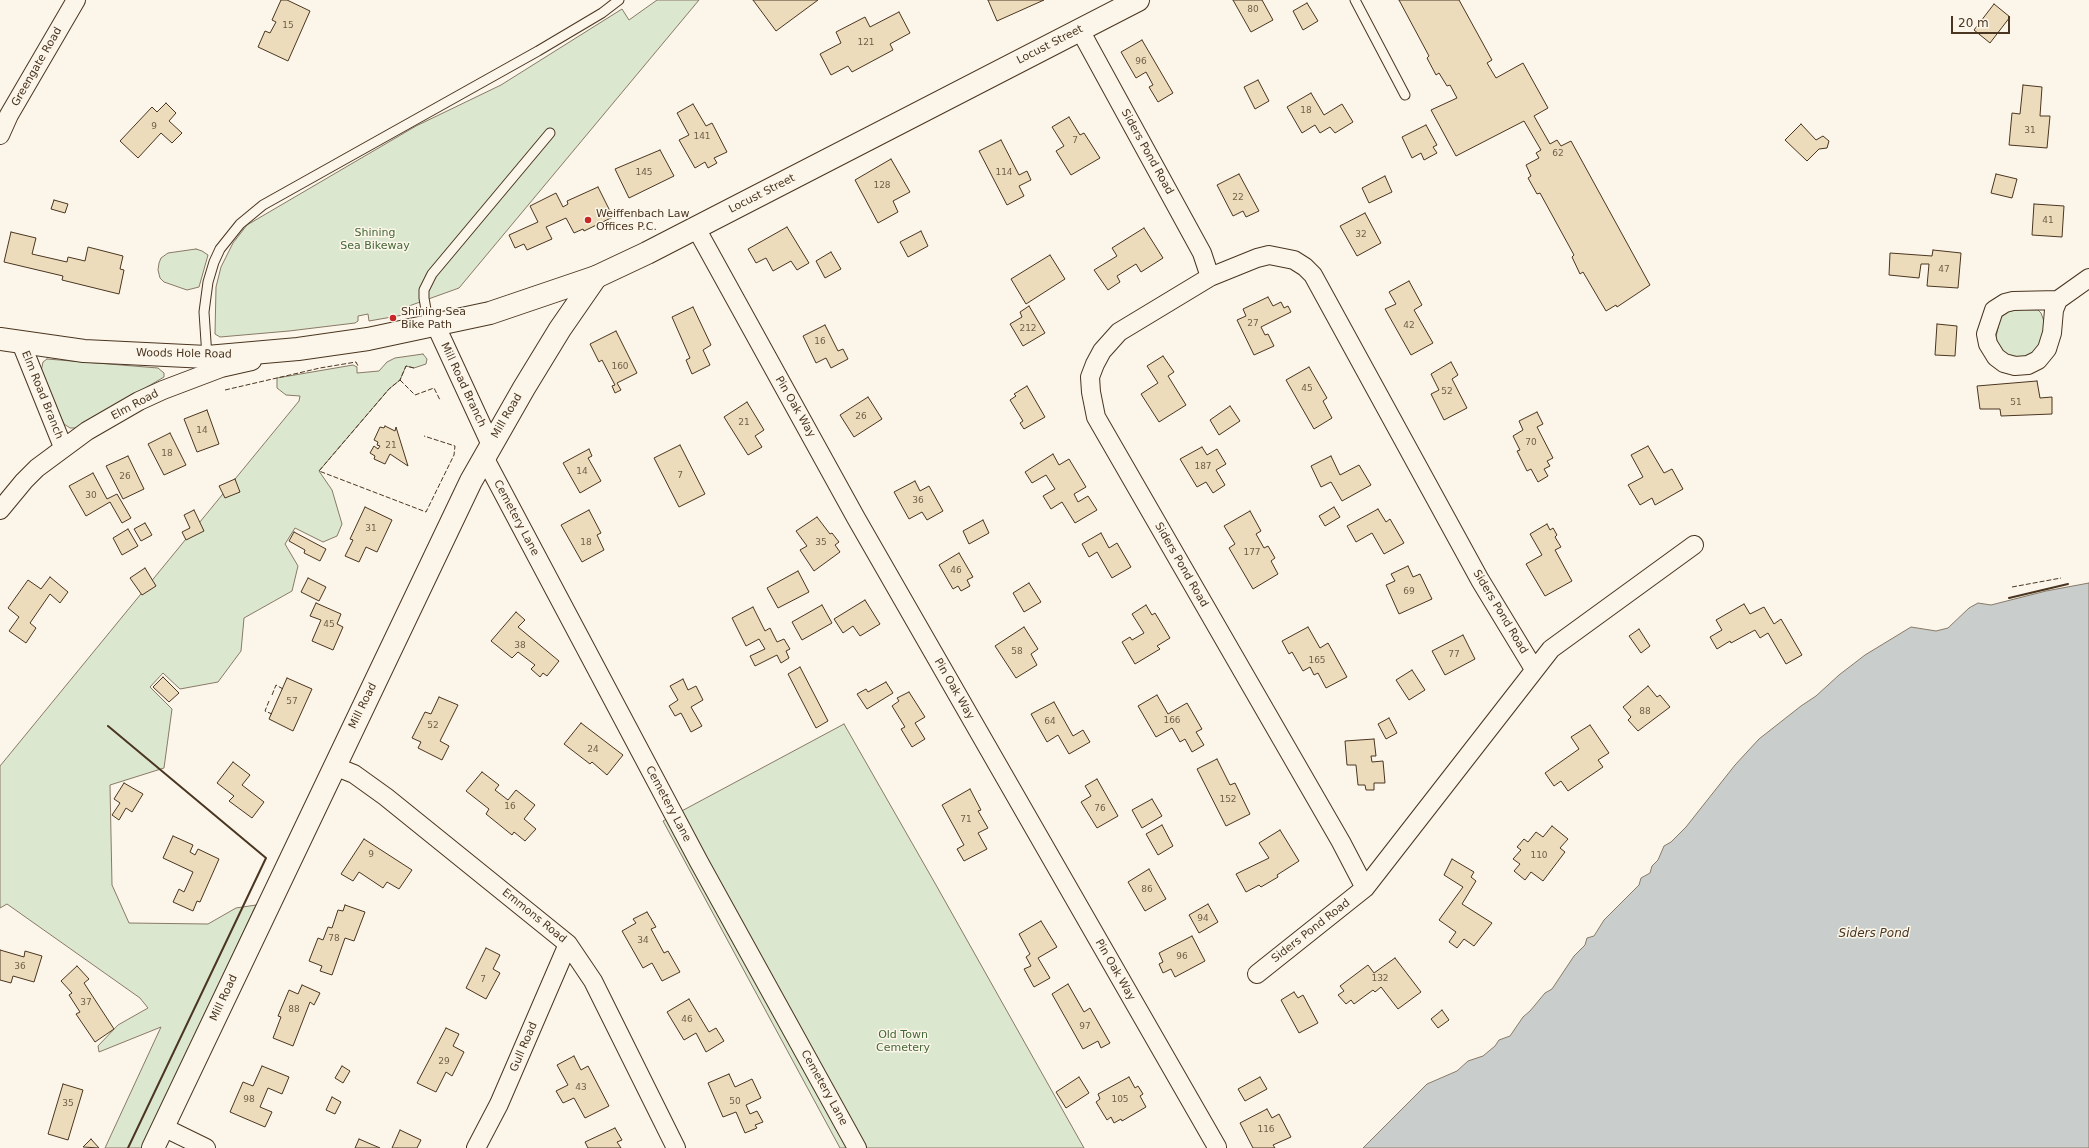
<!DOCTYPE html>
<html>
<head>
<meta charset="utf-8">
<style>
	body { margin:0 }
	#map { position:relative; width:2089px; height:1148px; overflow:hidden; background:#fbf6e9; font-family:"DejaVu Sans",sans-serif }
	canvas { display:block }
	.scale { position:absolute; left:1951px; top:16px; width:59px; height:18px; box-sizing:border-box; border:2px solid #4a3520; border-top:0; padding-left:5px; font-size:12px; line-height:14px; white-space:nowrap; color:#4a3520; -webkit-text-stroke:3px #fbf6e9; paint-order:stroke }
</style>
</head>
<body>
<div id="map">
<canvas width="2089" height="1148"></canvas>
<div class="scale">20 m</div>
</div>
<script>
const c = document.querySelector('canvas').getContext('2d');
c.lineJoin = 'round';
function fill(path, color) { c.fillStyle = color; c.fill(path, 'evenodd'); }
const toPath = rows => new Path2D(rows.map(r => 'M' + r).join(''));
function stroke(path, color, width, dash) { c.strokeStyle = color; c.lineWidth = width; c.lineCap = dash ? 'butt' : 'round'; c.setLineDash(dash || []); c.stroke(path); }
function write(font, color, halo, rows, align = 'center') {
  c.font = font + ' "DejaVu Sans",sans-serif'; c.lineWidth = 3; c.setLineDash([]); c.textBaseline = 'middle'; c.strokeStyle = halo; c.fillStyle = color; for (const [text, x, y, turn = 0] of rows) {
    c.save(); c.translate(x, y); c.rotate((+turn || 0) * Math.PI / 180); c.textAlign = isNaN(turn) ? turn : align; if (halo) c.strokeText(text, 0, 0); c.fillText(text, 0, 0); c.restore();
  }
}
const green = toPath([
	[657,0,699,0,459,288,409,306,403,315,369,321,368,314,358,316,358,321,355,323,289,331,220,337,215,334,216,287,221,267,233,243,247,225,416,126,501,85,622,9,629,20,657,0],
	[196,249,202,251,208,255,199,287,187,290,164,282,160,278,158,270,159,263,161,258,168,253,196,249],
	[2010,309,2038,310,2041,313,2045,324,2040,347,2035,353,2019,360,2003,354,1998,346,1996,337,2000,318,2010,309],
	[423,354,427,359,426,364,414,368,406,366,400,380,389,389,319,471,332,490,342,524,337,536,323,542,295,528,285,544,298,566,292,591,244,618,241,651,218,682,180,689,163,673,150,687,172,709,164,768,110,785,112,885,129,923,208,924,236,908,256,905,142,1148,105,1148,161,1027,99,1052,98,1046,118,1025,148,1008,140,998,7,904,0,908,0,766,299,401,300,396,286,395,277,388,277,378,353,365,357,367,357,373,379,371,387,362,395,358,423,354],
	[47,359,158,368,164,373,164,377,77,428,70,428,64,424,40,376,43,362,47,359],
	[844,724,936,885,1084,1148,840,1148,663,821,844,724]
]);
fill(green, '#dce7d0');
stroke(green, '#887966', 1);
const water = toPath([
	[2089,583,2089,1148,1363,1148,1427,1084,1457,1071,1468,1061,1483,1056,1495,1046,1499,1040,1510,1036,1523,1017,1530,1011,1545,993,1552,989,1574,956,1585,945,1587,938,1594,936,1604,920,1639,885,1641,878,1650,873,1652,866,1658,860,1664,846,1671,842,1686,827,1735,765,1759,739,1801,706,1816,696,1839,675,1865,655,1911,627,1936,631,1948,628,1969,608,1978,603,1991,605,2046,591,2089,583]
]);
fill(water, '#c9cecd');
stroke(water, '#887966', 1);
const building = toPath([
	[281,0,287,0,310,11,288,61,258,47,265,31,270,33,276,22,272,20,281,0],
	[753,0,818,0,776,31,753,0],
	[988,0,1044,0,997,21,988,0],
	[1233,0,1262,0,1273,20,1251,32,1233,0],
	[1399,0,1459,0,1492,60,1487,63,1496,78,1523,63,1548,108,1534,116,1550,144,1557,140,1561,146,1571,141,1650,285,1617,307,1616,305,1606,311,1583,272,1580,274,1572,257,1574,255,1540,193,1537,194,1528,178,1531,176,1526,165,1539,158,1536,153,1541,150,1524,121,1456,156,1431,110,1457,98,1450,85,1447,86,1439,73,1436,75,1427,58,1429,56,1399,0],
	[1307,3,1318,21,1303,30,1293,11,1307,3],
	[1994,4,2010,17,1990,43,1974,30,1994,4],
	[899,12,910,33,890,44,893,50,852,72,848,66,831,75,820,54,841,43,836,32,865,17,870,27,899,12],
	[1142,40,1173,93,1158,102,1149,87,1153,85,1146,72,1136,78,1121,52,1142,40],
	[1258,80,1269,101,1255,109,1244,87,1258,80],
	[2023,85,2042,87,2040,116,2050,116,2047,148,2009,145,2012,113,2020,114,2023,85],
	[1311,93,1324,115,1342,104,1353,122,1335,133,1330,127,1320,133,1315,125,1302,133,1287,107,1311,93],
	[166,103,176,113,169,121,182,133,172,143,161,133,138,158,120,141,152,107,157,112,166,103],
	[693,104,706,126,712,123,727,152,714,158,717,163,708,168,705,162,695,168,679,140,689,135,677,113,693,104],
	[1069,117,1080,135,1084,133,1100,158,1071,175,1056,151,1064,146,1052,127,1069,117],
	[1801,124,1816,140,1823,136,1829,141,1827,148,1819,149,1807,161,1785,140,1801,124],
	[1426,125,1437,145,1433,147,1437,153,1424,160,1421,153,1412,158,1402,137,1426,125],
	[1001,140,1019,175,1027,171,1031,180,1019,186,1024,196,1007,205,979,151,1001,140],
	[660,150,674,176,629,198,615,169,660,150],
	[891,159,910,192,893,201,898,212,878,223,855,180,891,159],
	[1239,174,1259,211,1246,217,1243,211,1233,216,1217,185,1239,174],
	[1996,174,2017,179,2012,198,1991,193,1996,174],
	[1385,176,1392,192,1369,203,1362,188,1385,176],
	[598,187,613,217,584,231,583,229,574,233,566,218,546,227,552,239,527,250,524,244,515,248,509,235,538,222,530,206,556,193,563,207,568,204,567,201,598,187],
	[54,200,68,204,65,213,51,209,54,200],
	[2034,204,2064,206,2062,237,2032,235,2034,204],
	[1365,213,1381,243,1357,256,1340,226,1365,213],
	[787,227,809,263,797,270,791,261,773,271,766,258,756,263,748,249,787,227],
	[1144,228,1163,258,1141,272,1136,264,1117,276,1120,282,1108,290,1094,270,1117,256,1112,248,1144,228],
	[921,231,928,246,908,257,900,242,921,231],
	[11,232,36,238,32,254,67,262,68,257,85,261,88,247,123,256,120,269,124,270,119,294,62,280,63,276,4,262,11,232],
	[1933,250,1961,253,1958,288,1927,286,1929,264,1921,264,1919,278,1889,275,1890,253,1932,256,1933,250],
	[831,252,841,269,825,278,816,261,831,252],
	[1050,255,1065,279,1026,304,1011,279,1050,255],
	[1409,281,1422,305,1414,310,1433,343,1411,355,1385,309,1396,304,1389,292,1409,281],
	[1268,297,1273,306,1281,302,1284,308,1288,306,1291,312,1261,327,1265,335,1268,334,1274,346,1254,355,1237,320,1246,316,1243,309,1268,297],
	[1029,306,1045,333,1023,346,1010,324,1022,317,1020,312,1029,306],
	[693,307,711,345,703,350,710,365,692,374,686,360,690,358,672,317,693,307],
	[1937,324,1957,326,1955,356,1935,355,1937,324],
	[825,325,838,351,843,349,848,359,831,368,826,358,816,363,803,336,825,325],
	[616,331,637,373,617,383,621,390,615,393,612,386,615,385,602,360,599,362,590,344,616,331],
	[1163,356,1174,372,1168,376,1186,405,1159,422,1141,394,1158,383,1147,366,1163,356],
	[1451,362,1458,375,1452,379,1467,408,1444,420,1431,394,1439,390,1431,374,1451,362],
	[1309,367,1327,398,1323,401,1332,418,1314,429,1286,380,1309,367],
	[2037,381,2040,398,2052,397,2052,414,2001,416,2000,409,1980,409,1977,386,2037,381],
	[1027,386,1045,417,1024,429,1020,423,1023,421,1010,400,1016,396,1014,394,1027,386],
	[868,397,882,419,854,437,840,415,868,397],
	[747,402,764,430,755,436,762,447,748,455,724,417,747,402],
	[1230,406,1240,421,1219,435,1210,420,1230,406],
	[207,410,219,444,197,452,184,419,207,410],
	[1537,412,1543,424,1537,427,1553,458,1547,461,1550,466,1544,469,1548,476,1538,482,1531,469,1527,471,1517,451,1520,450,1513,436,1523,430,1519,421,1537,412],
	[385,426,395,431,396,427,408,466,390,454,385,464,374,459,375,456,370,453,374,446,378,449,380,446,377,445,378,442,374,440,380,427,384,428,385,426],
	[170,433,186,465,164,475,148,444,170,433],
	[680,445,705,494,679,507,654,458,680,445],
	[1648,446,1664,473,1672,469,1683,489,1655,505,1652,498,1640,505,1628,485,1643,477,1631,455,1648,446],
	[1202,447,1207,455,1217,449,1226,464,1216,470,1225,485,1213,493,1206,482,1197,487,1180,459,1202,447],
	[589,449,592,456,588,458,601,481,580,493,563,463,589,449],
	[1053,454,1059,465,1069,459,1086,487,1074,494,1078,502,1088,496,1097,510,1075,523,1062,502,1051,509,1043,496,1055,489,1046,475,1032,483,1025,472,1053,454],
	[128,456,144,489,123,499,106,466,128,456],
	[1331,456,1340,475,1359,465,1371,485,1342,501,1331,482,1321,487,1311,466,1331,456],
	[93,473,107,499,117,494,131,518,122,523,110,502,86,516,69,486,93,473],
	[235,479,240,492,225,498,219,486,235,479],
	[915,481,920,491,929,486,943,511,927,520,922,512,909,519,894,492,915,481],
	[365,507,392,520,377,552,366,547,359,562,345,556,353,540,350,539,365,507],
	[1334,507,1340,517,1325,526,1319,516,1334,507],
	[1378,509,1386,522,1390,519,1404,543,1384,554,1372,533,1356,542,1347,526,1378,509],
	[194,510,204,531,186,540,182,532,190,528,184,515,194,510],
	[589,510,601,533,597,535,604,550,582,562,561,525,589,510],
	[1250,511,1261,531,1256,534,1264,548,1268,546,1275,558,1271,561,1278,574,1253,589,1229,548,1235,544,1224,526,1250,511],
	[817,517,830,534,832,533,839,542,835,545,840,552,814,571,800,550,807,546,796,531,817,517],
	[983,520,989,533,969,544,963,531,983,520],
	[145,523,152,535,141,541,134,529,145,523],
	[1547,524,1550,530,1553,528,1557,535,1555,537,1561,547,1555,550,1572,581,1545,596,1526,564,1542,555,1530,534,1547,524],
	[128,529,138,546,122,555,113,538,128,529],
	[294,532,326,549,320,561,304,553,305,550,289,541,294,532],
	[1101,533,1109,548,1117,543,1131,567,1112,578,1097,552,1089,557,1082,544,1101,533],
	[959,553,973,577,967,580,970,586,961,591,958,586,953,589,939,565,959,553],
	[1408,566,1413,577,1420,574,1432,599,1399,614,1386,585,1395,581,1391,574,1408,566],
	[145,568,156,586,142,595,130,578,145,568],
	[798,571,809,592,778,608,767,588,798,571],
	[50,577,68,592,60,603,50,594,30,623,36,628,26,643,9,631,19,617,8,608,28,580,41,589,50,577],
	[308,578,326,587,319,601,301,592,308,578],
	[1029,583,1041,602,1024,612,1013,593,1029,583],
	[865,600,880,624,860,636,853,626,843,633,834,619,865,600],
	[316,603,341,614,337,624,343,627,333,650,312,641,321,620,310,616,316,603],
	[1744,604,1750,614,1764,607,1774,624,1781,619,1802,655,1786,664,1768,633,1760,638,1755,630,1731,643,1730,641,1717,649,1710,637,1722,630,1716,620,1744,604],
	[822,605,832,623,802,640,792,622,822,605],
	[1146,605,1152,615,1155,613,1170,638,1157,646,1160,649,1135,664,1122,642,1130,637,1132,640,1144,633,1132,614,1146,605],
	[753,607,765,631,770,628,777,642,784,639,790,649,786,651,789,658,781,663,777,655,755,666,750,656,765,649,759,639,746,646,732,618,753,607],
	[516,612,525,620,518,627,559,661,547,676,543,673,540,677,531,669,535,665,518,652,512,658,491,641,516,612],
	[1024,627,1038,649,1031,654,1037,665,1016,678,995,646,1024,627],
	[1308,627,1320,648,1328,643,1347,677,1326,688,1318,673,1314,675,1310,667,1303,671,1292,652,1289,654,1282,641,1308,627],
	[1639,629,1650,646,1641,653,1629,636,1639,629],
	[1463,635,1475,659,1445,675,1432,651,1463,635],
	[800,667,828,721,816,728,788,674,800,667],
	[1412,670,1425,690,1409,700,1396,680,1412,670],
	[163,677,179,693,169,702,153,687,163,677],
	[287,678,312,689,293,731,269,719,287,678],
	[683,679,688,690,696,686,703,700,691,707,702,726,691,732,681,713,675,716,669,706,678,700,670,686,683,679],
	[886,682,893,693,867,709,857,694,866,689,868,692,886,682],
	[1648,686,1657,697,1660,695,1670,707,1638,731,1628,720,1631,717,1623,707,1648,686],
	[909,692,925,717,915,723,925,739,912,747,901,729,905,727,892,706,899,701,897,698,909,692],
	[1157,695,1168,714,1187,703,1202,729,1196,732,1204,745,1192,752,1185,739,1180,742,1172,728,1156,737,1138,706,1157,695],
	[439,697,458,705,440,741,449,746,442,760,418,748,421,742,412,738,425,712,431,714,439,697],
	[1054,702,1073,736,1083,730,1090,742,1069,754,1058,735,1047,742,1031,714,1054,702],
	[1389,718,1397,733,1386,739,1378,724,1389,718],
	[581,723,623,755,607,775,592,762,590,764,564,744,581,723],
	[1590,725,1609,753,1598,760,1603,767,1568,791,1561,781,1554,786,1545,773,1579,749,1571,737,1590,725],
	[1374,739,1376,756,1371,756,1372,762,1383,761,1385,783,1374,783,1374,790,1366,790,1365,785,1358,785,1356,765,1347,765,1345,741,1374,739],
	[1217,759,1230,785,1235,783,1250,814,1226,826,1197,769,1217,759],
	[233,762,250,775,242,785,264,802,252,818,229,801,234,796,217,783,233,762],
	[482,772,499,785,495,790,508,800,516,790,535,805,524,819,536,829,525,841,514,832,512,835,486,814,489,809,466,791,482,772],
	[1097,779,1118,816,1097,828,1081,802,1091,796,1085,786,1097,779],
	[124,783,143,794,132,812,126,808,119,820,112,815,120,803,114,799,124,783],
	[970,789,981,810,978,811,988,828,978,833,987,849,964,861,957,849,964,845,942,805,970,789],
	[1152,799,1162,816,1142,828,1132,810,1152,799],
	[1162,825,1173,846,1158,855,1146,834,1162,825],
	[1552,826,1568,839,1560,848,1565,852,1543,881,1531,872,1525,880,1514,871,1520,864,1513,859,1521,850,1517,847,1524,839,1528,842,1536,832,1543,837,1552,826],
	[1280,830,1299,861,1277,875,1278,877,1261,887,1259,885,1246,892,1236,874,1269,858,1259,843,1280,830],
	[173,836,193,845,190,852,195,855,198,849,219,859,200,902,197,901,193,911,173,902,179,889,184,892,193,872,163,858,173,836],
	[364,839,412,870,399,889,387,882,383,888,359,872,353,881,341,874,364,839],
	[1452,859,1474,872,1471,877,1476,881,1462,904,1492,923,1474,946,1464,939,1457,948,1449,942,1456,932,1439,920,1463,887,1444,875,1452,859],
	[1149,869,1166,899,1145,911,1128,882,1149,869],
	[1208,904,1218,922,1199,933,1189,915,1208,904],
	[345,905,365,912,354,941,345,938,332,975,320,971,322,966,309,961,318,938,323,940,328,927,332,928,338,910,343,911,345,905],
	[647,912,656,927,651,929,664,953,668,951,680,972,662,981,652,963,643,968,622,931,636,923,633,919,647,912],
	[1041,921,1057,947,1038,958,1050,978,1034,987,1024,969,1031,966,1026,957,1030,954,1019,934,1041,921],
	[1192,936,1205,961,1175,977,1171,969,1163,973,1159,964,1163,962,1159,953,1192,936],
	[486,948,500,955,493,969,500,973,486,999,466,988,486,948],
	[0,950,24,957,25,951,42,956,34,982,13,976,11,983,0,980,0,950],
	[1395,958,1421,992,1398,1009,1381,987,1375,992,1373,990,1354,1004,1351,1000,1346,1004,1338,995,1344,991,1340,986,1368,965,1374,973,1395,958],
	[77,966,89,979,84,983,114,1029,95,1042,76,1014,80,1012,69,995,72,993,61,981,77,966],
	[1068,984,1084,1012,1090,1008,1110,1043,1101,1048,1098,1041,1083,1049,1052,994,1068,984],
	[302,985,320,993,314,1005,310,1002,293,1046,273,1038,281,1017,278,1016,289,990,298,994,302,985],
	[1294,992,1298,998,1303,995,1318,1023,1299,1033,1281,1000,1294,992],
	[689,999,709,1032,716,1028,724,1041,706,1052,696,1033,684,1040,667,1012,689,999],
	[1442,1010,1449,1020,1438,1028,1431,1019,1442,1010],
	[446,1028,459,1034,453,1046,464,1052,452,1076,446,1072,436,1092,417,1083,446,1028],
	[574,1056,581,1070,588,1066,609,1106,585,1118,574,1098,563,1103,556,1091,568,1085,557,1065,574,1056],
	[262,1066,289,1077,282,1094,268,1088,260,1107,272,1112,265,1127,230,1112,243,1082,253,1086,262,1066],
	[342,1066,350,1071,343,1083,335,1078,342,1066],
	[729,1074,735,1087,752,1079,761,1098,746,1105,750,1114,757,1111,763,1122,755,1125,757,1128,745,1133,736,1112,723,1117,708,1083,729,1074],
	[1079,1077,1089,1093,1066,1108,1056,1092,1079,1077],
	[1129,1077,1135,1088,1138,1086,1143,1094,1140,1096,1146,1107,1122,1121,1121,1119,1114,1123,1111,1117,1107,1120,1096,1102,1100,1099,1098,1094,1129,1077],
	[1260,1077,1267,1089,1245,1101,1238,1089,1260,1077],
	[63,1084,83,1090,68,1140,48,1134,63,1084],
	[332,1097,341,1102,335,1114,326,1110,332,1097],
	[1267,1109,1272,1118,1279,1114,1291,1137,1273,1145,1275,1148,1253,1148,1240,1123,1267,1109],
	[615,1128,622,1140,617,1142,621,1148,588,1148,585,1142,615,1128],
	[400,1130,421,1140,417,1148,392,1148,400,1130],
	[91,1139,99,1148,83,1147,91,1139],
	[359,1139,380,1148,355,1148,359,1139]
]);
fill(building, '#ecdcbc');
stroke(building, '#4a3520', 1);
const service = toPath([
	[1355,0,1405,95],
	[429,327,424,298,424,290,432,274,550,133],
	[207,357,204,312,208,282,214,262,220,249,240,224,263,205,538,51,602,13,619,0]
]);
const minor = toPath([
	[1080,30,1202,253,1210,277,1119,332,1102,351,1095,364,1090,377,1091,392,1096,417,1341,842,1365,888],
	[0,135,9,115,76,0],
	[696,228,856,518,1217,1147],
	[1210,277,1257,258,1269,255,1294,260,1305,267,1313,275,1480,580,1534,669],
	[2058,300,2054,310,2052,333,2047,349,2038,360,2028,365,2015,366,2004,363,1996,357,1988,344,1986,334,1994,310,2005,303,2013,301,2058,300,2089,278],
	[436,326,491,445],
	[21,343,63,447],
	[484,457,699,862,857,1148],
	[0,510,24,481,37,468,87,431,139,401,163,390,221,368,252,361],
	[334,766,354,774,386,797,568,944,593,981,676,1148],
	[1257,974,1365,888,1551,649,1694,545],
	[163,1127,206,1148],
	[476,1148,499,1104,568,944]
]);
const tertiary = toPath([
	[153,1148,471,481,524,388,560,329,596,277]
]);
const trunk = toPath([
	[0,339,84,351,207,357,298,349,368,339,490,313,596,277,647,253,1138,0]
]);
stroke(service, '#4a3520', 11);
stroke(minor, '#4a3520', 20);
stroke(tertiary, '#4a3520', 24);
stroke(trunk, '#4a3520', 24);
stroke(service, '#fbf6e9', 9);
stroke(minor, '#fbf6e9', 18);
stroke(tertiary, '#fbf6e9', 22);
stroke(trunk, '#fbf6e9', 22);
stroke(toPath([
	[414,368,406,366,400,380,389,389,319,471,426,512,454,455,455,446,424,436],
	[400,380,415,395,434,388,440,400],
	[225,390,320,368,356,362,358,366],
	[2012,587,2061,578],
	[272,695,276,685,283,689],
	[269,701,265,711,272,714]
]), '#4a3520', 1, [5, 2]);
stroke(toPath([
	[2009,598,2068,584],
	[108,726,266,858,128,1148]
]), '#4a3520', 2);
for (const [x, y, r, color] of [
	[588,220,4,"#c62828"],
	[393,318,4,"#c62828"]
]) { const dot = new Path2D(); dot.arc(x, y, r, 0, 2 * Math.PI); c.fillStyle = color; c.fill(dot); stroke(dot, '#fbf6e9', 1.5); }
write('9px', '#725f47', null, [
	["80",1253,10],
	["15",288,26],
	["121",866,43],
	["96",1141,62],
	["18",1306,111],
	["9",154,127],
	["31",2030,131],
	["141",702,137],
	["7",1075,141],
	["62",1558,154],
	["145",644,173],
	["114",1004,173],
	["128",882,186],
	["22",1238,198],
	["41",2048,221],
	["32",1361,235],
	["47",1944,270],
	["27",1253,324],
	["42",1409,326],
	["212",1028,329],
	["16",820,342],
	["160",620,367],
	["45",1307,389],
	["52",1447,392],
	["51",2016,403],
	["26",861,417],
	["21",744,423],
	["14",202,431],
	["70",1531,443],
	["21",391,446],
	["18",167,454],
	["187",1203,467],
	["14",582,472],
	["7",680,476],
	["26",125,477],
	["30",91,496],
	["36",918,501],
	["31",371,529],
	["18",586,543],
	["35",821,543],
	["177",1252,553],
	["46",956,571],
	["69",1409,592],
	["45",329,625],
	["38",520,646],
	["58",1017,652],
	["77",1454,655],
	["165",1317,661],
	["57",292,702],
	["88",1645,712],
	["166",1172,721],
	["64",1050,722],
	["52",433,726],
	["24",593,750],
	["152",1228,800],
	["16",510,807],
	["76",1100,809],
	["71",966,820],
	["9",371,855],
	["110",1539,856],
	["86",1147,890],
	["94",1203,919],
	["78",334,939],
	["34",643,941],
	["96",1182,957],
	["36",20,967],
	["132",1380,979],
	["7",483,980],
	["37",86,1003],
	["88",294,1010],
	["46",687,1020],
	["97",1085,1027],
	["29",444,1062],
	["43",581,1088],
	["98",249,1100],
	["105",1120,1100],
	["50",735,1102],
	["35",68,1104],
	["116",1266,1130]
]);
write('11px', '#4a3520', '#fbf6e9', [
	["Locust Street",1050,45,-27],
	["Greengate Road",37,67,-60],
	["Siders Pond Road",1147,152,61],
	["Locust Street",762,194,-27],
	["Woods Hole Road",184,354,1],
	["Mill Road Branch",463,385,65],
	["Elm Road Branch",42,395,68],
	["Elm Road",135,405,-28],
	["Pin Oak Way",795,407,60],
	["Mill Road",507,416,-60],
	["Cemetery Lane",516,518,62],
	["Siders Pond Road",1181,565,60],
	["Siders Pond Road",1500,612,59],
	["Pin Oak Way",954,689,60],
	["Mill Road",363,706,-64],
	["Cemetery Lane",668,804,62],
	["Emmons Road",534,916,39],
	["Siders Pond Road",1311,931,-38],
	["Pin Oak Way",1115,970,60],
	["Mill Road",224,998,-65],
	["Gull Road",524,1047,-67],
	["Cemetery Lane",824,1088,61]
]);
write('11px', '#4a3520', '#fbf6e9', [
	["Weiffenbach Law",596,214],
	["Offices P.C.",596,227],
	["Shining Sea",401,312],
	["Bike Path",401,325]
], 'left');
write('11px', '#436837', '#fbf6e9', [
	["Shining",375,233],
	["Sea Bikeway",375,246],
	["Old Town",903,1035],
	["Cemetery",903,1048]
]);
write('italic 12px', '#4a3520', '#fbf6e9', [
	["Siders Pond",1874,934]
]);
</script>
</body>
</html>
